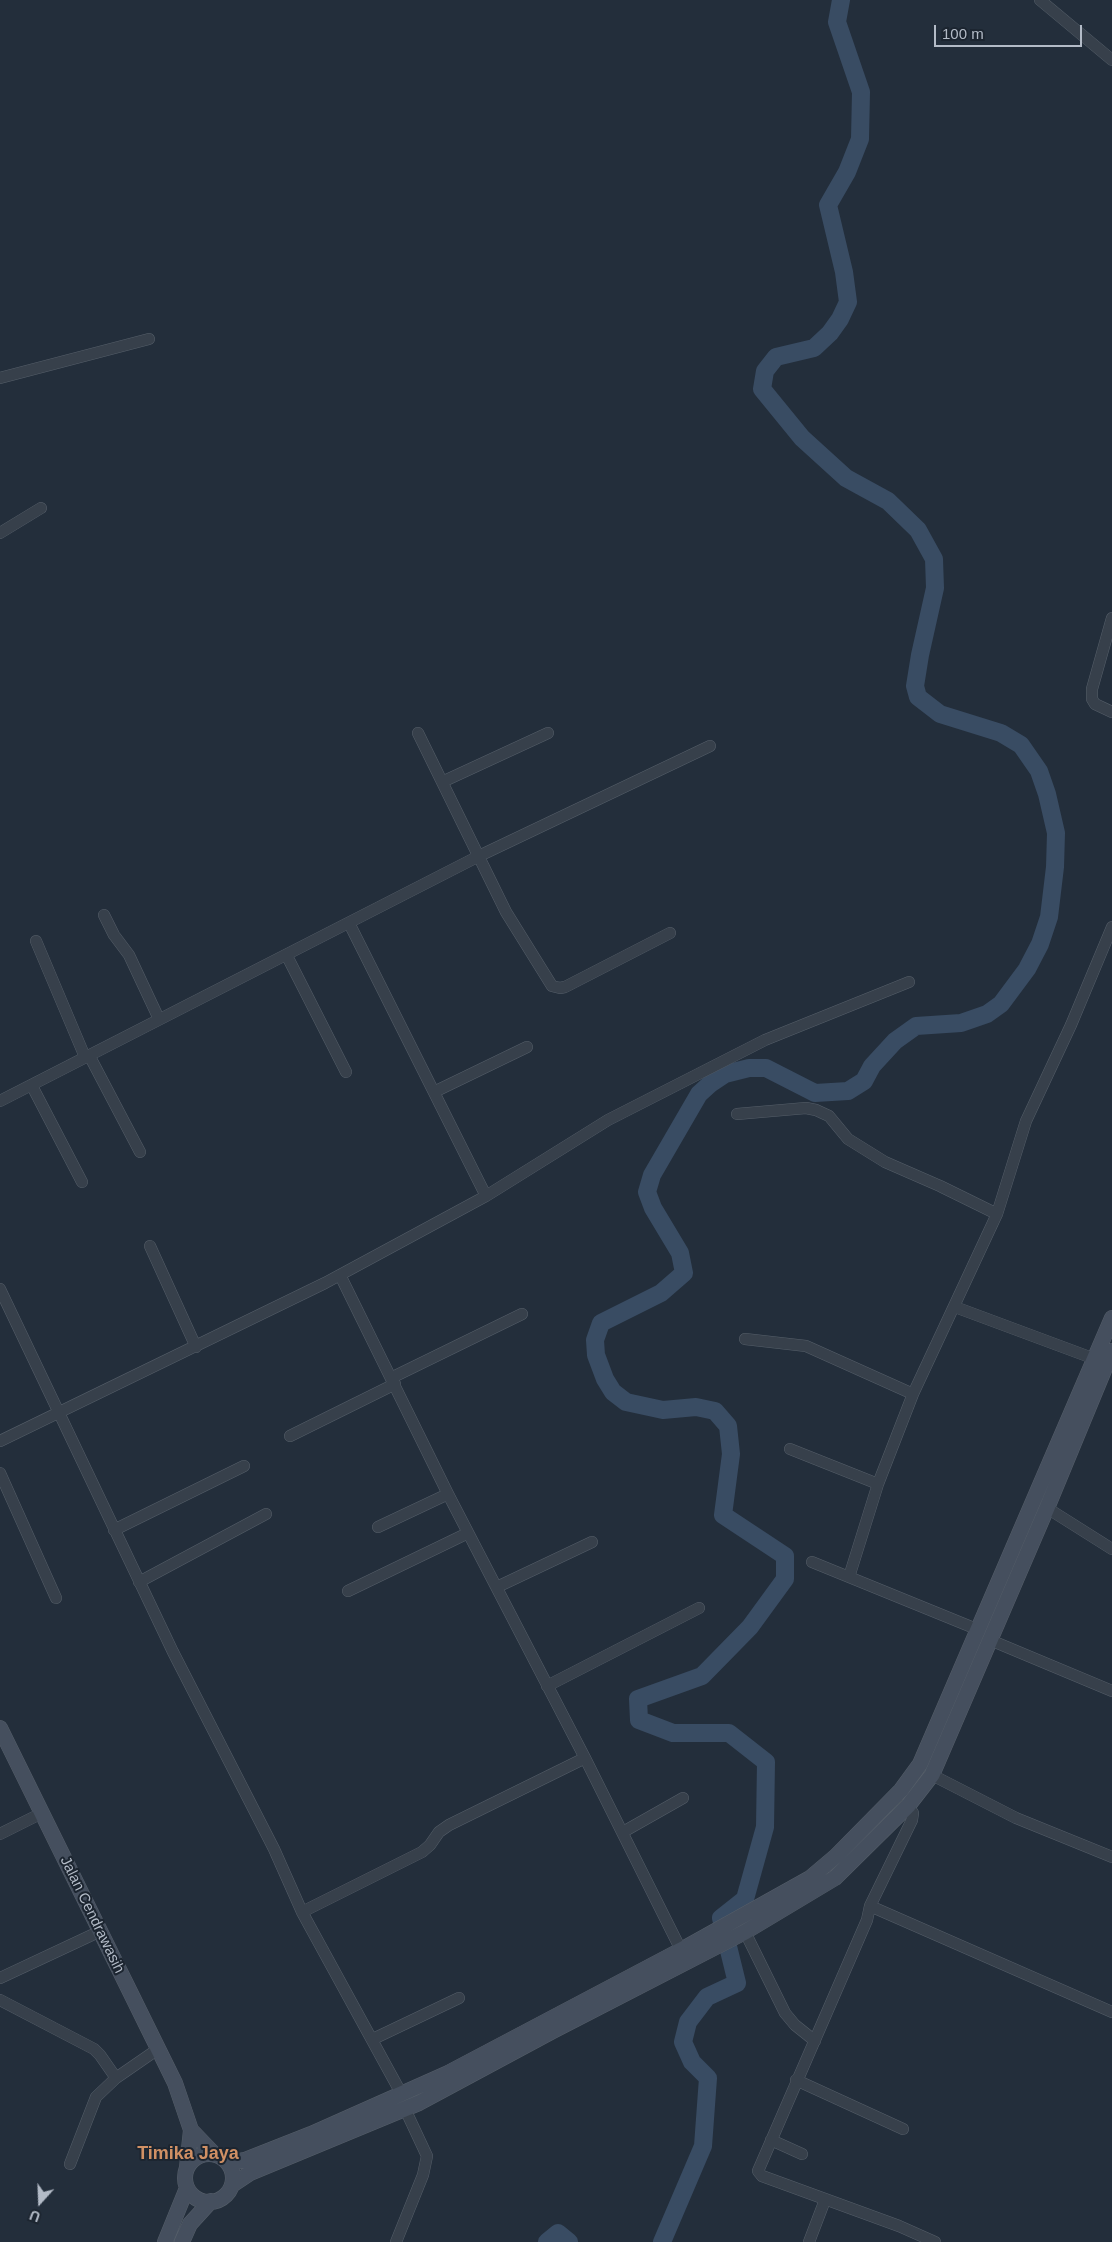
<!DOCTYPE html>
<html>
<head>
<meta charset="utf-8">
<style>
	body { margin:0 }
	#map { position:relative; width:1112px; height:2242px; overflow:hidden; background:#232e3b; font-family:Arial,sans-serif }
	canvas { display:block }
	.north { position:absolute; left:15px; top:2177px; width:50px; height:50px; -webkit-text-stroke:4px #1c2530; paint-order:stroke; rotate:200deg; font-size:14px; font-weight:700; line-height:20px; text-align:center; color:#b3bbc7 }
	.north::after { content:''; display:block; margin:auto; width:18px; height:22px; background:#b3bbc7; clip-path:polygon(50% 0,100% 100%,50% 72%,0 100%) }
	.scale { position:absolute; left:934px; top:25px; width:148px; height:22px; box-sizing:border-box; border:2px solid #b3bbc7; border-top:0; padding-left:6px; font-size:15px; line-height:18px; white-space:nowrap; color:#b3bbc7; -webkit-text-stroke:4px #1c2530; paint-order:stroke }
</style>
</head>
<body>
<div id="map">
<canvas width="1112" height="2242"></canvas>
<div class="north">U</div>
<div class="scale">100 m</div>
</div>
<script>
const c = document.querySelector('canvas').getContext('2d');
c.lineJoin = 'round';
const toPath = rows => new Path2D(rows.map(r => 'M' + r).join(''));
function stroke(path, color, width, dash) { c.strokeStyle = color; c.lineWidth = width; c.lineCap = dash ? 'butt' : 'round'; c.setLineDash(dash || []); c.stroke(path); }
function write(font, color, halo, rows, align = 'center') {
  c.font = font + ' Arial,sans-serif'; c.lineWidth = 4; c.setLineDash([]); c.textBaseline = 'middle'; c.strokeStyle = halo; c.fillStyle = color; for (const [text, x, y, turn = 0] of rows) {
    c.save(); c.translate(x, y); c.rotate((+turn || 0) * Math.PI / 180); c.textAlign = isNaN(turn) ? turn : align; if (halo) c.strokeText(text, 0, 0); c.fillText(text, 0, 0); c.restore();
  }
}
stroke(toPath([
	[547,2242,558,2233,569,2242],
	[662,2242,703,2146,708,2078,692,2062,683,2042,688,2022,707,1997,737,1983,721,1918,745,1899,765,1827,766,1762,729,1733,673,1733,639,1720,638,1699,702,1676,750,1627,785,1579,785,1556,723,1515,731,1454,728,1426,715,1411,696,1407,663,1410,626,1402,613,1392,605,1379,596,1355,595,1340,601,1323,661,1293,684,1273,680,1253,653,1208,647,1192,652,1175,699,1094,710,1084,725,1074,749,1068,766,1068,815,1093,848,1091,864,1081,872,1066,895,1041,916,1026,961,1023,987,1014,1001,1004,1027,969,1040,944,1049,917,1055,867,1056,833,1047,794,1039,771,1021,745,1001,733,940,714,918,697,915,686,920,655,935,588,934,559,918,530,888,501,846,478,802,438,762,389,765,371,776,357,814,348,830,333,840,319,848,302,844,272,828,205,847,172,860,139,861,92,837,22,841,0]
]), '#394c63', 18);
const street = toPath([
	[1040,0,1112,60],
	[0,378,149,339],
	[0,533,41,508],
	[1112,618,1092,689,1092,699,1095,704,1112,712],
	[418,733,506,912,552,986,560,988,565,987,670,933],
	[442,782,548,733],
	[104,915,114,935,129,955,159,1019],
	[349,923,486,1196],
	[36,941,85,1057],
	[287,956,346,1072],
	[89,1055,140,1152],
	[32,1086,82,1182],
	[434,1092,527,1047],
	[0,1101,479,856,710,746],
	[737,1114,806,1108,816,1110,829,1116,848,1139,885,1162,940,1186,997,1214],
	[150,1246,196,1347],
	[340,1275,448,1494,585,1758,681,1950],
	[0,1289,173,1652,274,1849,302,1912,401,2093],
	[955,1307,1095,1359],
	[745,1339,806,1346,913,1394],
	[391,1378,522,1314],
	[290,1436,395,1384],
	[0,1441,325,1283,486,1196,608,1120,765,1040,909,982],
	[790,1449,878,1484],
	[0,1473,56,1598],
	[1047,1508,1112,1549],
	[378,1527,448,1494],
	[114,1530,244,1466],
	[812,1562,979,1630],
	[849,1577,878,1484,913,1394,997,1214,1026,1121,1071,1025,1112,927],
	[139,1582,266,1514],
	[497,1587,592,1542],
	[348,1591,468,1533],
	[990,1640,1112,1691],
	[547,1686,699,1608],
	[932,1775,1016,1818,1112,1857],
	[908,1806,913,1813,912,1820,870,1906,867,1920,758,2171,762,2176,899,2226,935,2242],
	[623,1832,683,1798],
	[0,1834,42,1813],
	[870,1906,1112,2012],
	[302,1912,422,1852,430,1845,439,1832,449,1825,585,1758],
	[745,1932,785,2013,795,2025,815,2041],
	[0,1978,92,1935],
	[0,2000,94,2049,100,2055,116,2078],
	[373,2039,459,1998],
	[796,2080,903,2129],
	[771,2140,802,2154],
	[70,2164,96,2097,116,2078,158,2049],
	[396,2242,423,2175,427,2156,405,2109],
	[809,2242,825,2200]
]);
const secondary = toPath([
	[0,1728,175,2083,191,2130,215,2155],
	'185 2178a24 24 0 1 1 48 0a24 24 0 1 1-48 0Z',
	[228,2163,245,2160,311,2134,448,2073,681,1950,810,1878,836,1856,901,1790,920,1764,1112,1318],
	[187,2167,191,2130],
	[232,2185,250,2173,419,2103,553,2031,745,1932,835,1878,908,1806,932,1775,1047,1508,1112,1351],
	[165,2242,187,2188],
	[182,2242,190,2224,211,2201]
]);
stroke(street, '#555e69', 12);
stroke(secondary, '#555e69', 16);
stroke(street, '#37404b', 11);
stroke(secondary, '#454f5e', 15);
write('15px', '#b3bbc7', '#1c2530', [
	["Jalan Cendrawasih",92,1915,64]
]);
write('bold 18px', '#d09064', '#1c2530', [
	["Timika Jaya",188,2154]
]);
</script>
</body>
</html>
